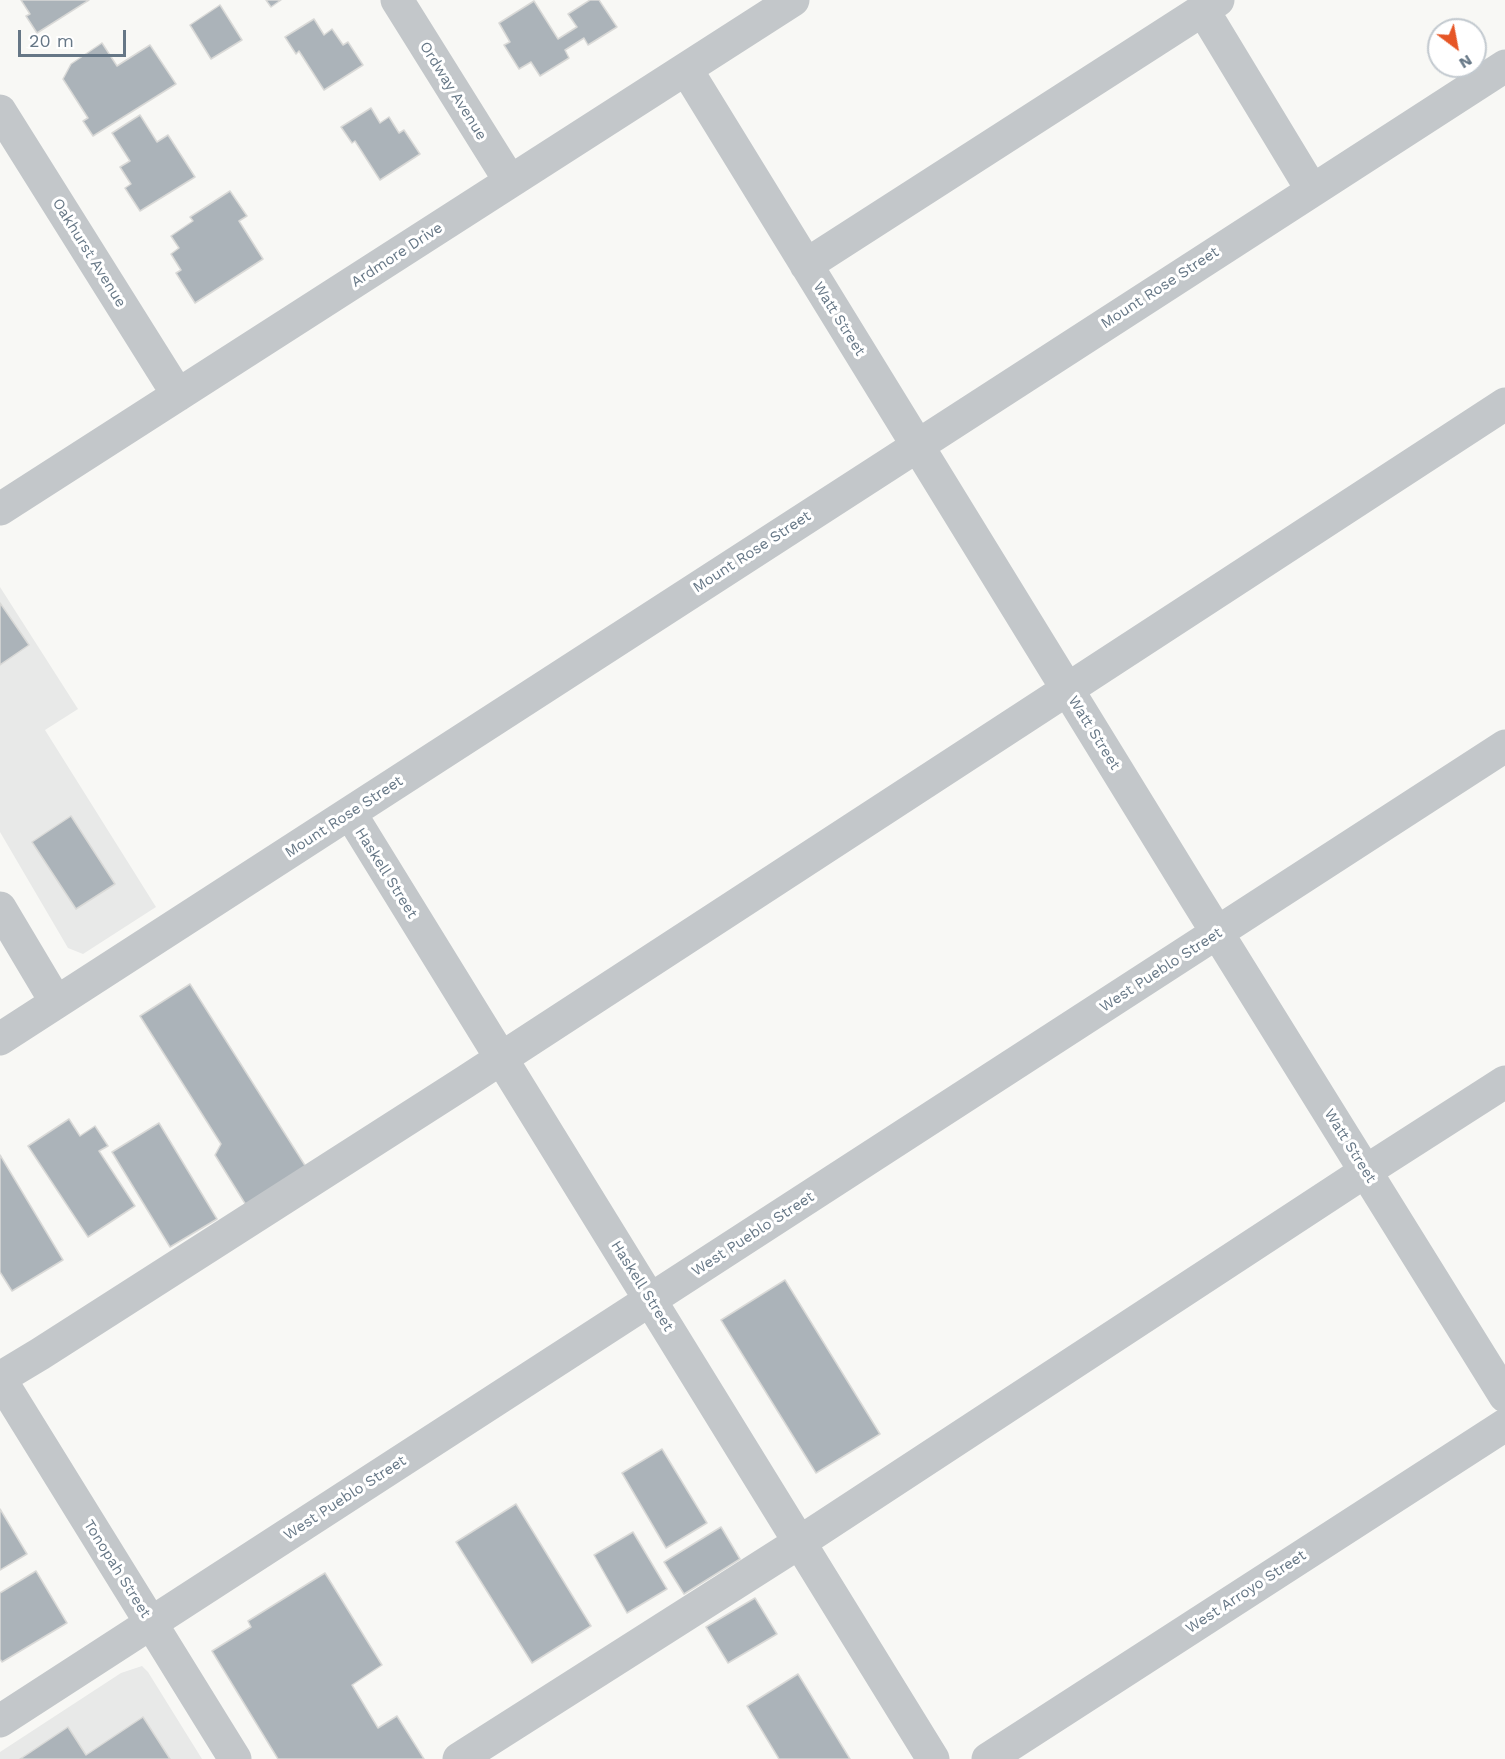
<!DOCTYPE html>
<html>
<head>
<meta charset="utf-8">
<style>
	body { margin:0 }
	#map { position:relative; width:1505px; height:1759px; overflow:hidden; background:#f8f8f5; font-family:"Work Sans",sans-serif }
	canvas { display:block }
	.north { position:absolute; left:1427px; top:18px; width:60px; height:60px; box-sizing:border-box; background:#fff; border:2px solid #c2c9cf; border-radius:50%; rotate:148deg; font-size:16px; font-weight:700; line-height:24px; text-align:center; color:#667786 }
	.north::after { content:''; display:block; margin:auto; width:21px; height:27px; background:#e65626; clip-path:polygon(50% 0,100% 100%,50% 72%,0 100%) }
	.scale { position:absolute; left:18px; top:30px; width:108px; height:27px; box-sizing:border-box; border:3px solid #667786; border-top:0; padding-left:8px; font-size:18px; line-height:21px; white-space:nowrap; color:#667786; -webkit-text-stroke:4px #fff; paint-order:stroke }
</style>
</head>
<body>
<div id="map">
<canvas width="1505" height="1759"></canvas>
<div class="north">N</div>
<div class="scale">20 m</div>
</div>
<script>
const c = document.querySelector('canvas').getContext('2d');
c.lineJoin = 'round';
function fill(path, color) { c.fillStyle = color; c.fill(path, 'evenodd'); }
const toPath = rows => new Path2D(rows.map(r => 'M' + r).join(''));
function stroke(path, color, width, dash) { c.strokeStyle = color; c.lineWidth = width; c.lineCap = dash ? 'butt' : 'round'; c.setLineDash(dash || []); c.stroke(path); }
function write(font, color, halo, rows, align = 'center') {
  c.font = font + ' "Work Sans",sans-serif'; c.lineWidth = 6; c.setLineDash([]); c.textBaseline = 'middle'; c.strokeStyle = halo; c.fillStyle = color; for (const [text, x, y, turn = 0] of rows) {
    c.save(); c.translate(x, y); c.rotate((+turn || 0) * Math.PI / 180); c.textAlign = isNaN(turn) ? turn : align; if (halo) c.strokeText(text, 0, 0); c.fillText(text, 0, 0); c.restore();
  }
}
fill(toPath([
	[0,587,78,709,45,730,156,907,83,954,68,948,0,832],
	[142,1666,148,1672,202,1759,0,1759,0,1752,121,1673]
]), '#e8e9e8');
const building = toPath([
	[21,0,89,0,37,33,26,16,30,14,21,0],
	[266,0,281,0,271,7,266,0],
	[590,0,599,0,617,27,588,45,584,38,565,50,569,58,540,76,531,62,519,69,504,45,510,42,499,23,534,1,558,39,577,27,568,14,590,0],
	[220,5,242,40,211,59,190,25,220,5],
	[314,19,324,35,332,29,343,45,348,42,363,65,324,90,299,51,296,54,285,37,314,19],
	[102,43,117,66,150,45,176,84,93,136,83,121,88,118,63,79,71,64,102,43],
	[371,108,380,123,389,117,399,133,404,130,420,154,380,180,355,141,352,143,341,127,371,108],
	[140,115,157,142,168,135,195,177,140,211,125,188,131,184,120,167,130,161,112,133,140,115],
	[230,191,247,216,239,221,263,259,195,303,176,273,181,270,171,254,179,248,171,236,193,221,190,217,230,191],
	[0,603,29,645,0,665,0,603],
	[71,816,115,884,76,909,32,842,71,816],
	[190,984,306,1167,246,1205,215,1155,221,1144,140,1016,190,984],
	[69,1119,80,1136,95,1126,108,1146,99,1151,135,1206,88,1237,28,1146,69,1119],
	[159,1123,217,1219,170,1247,112,1152,159,1123],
	[0,1155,63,1260,12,1291,0,1272,0,1155],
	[785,1280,880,1434,816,1473,721,1320,785,1280],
	[662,1449,707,1523,666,1548,622,1473,662,1449],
	[516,1504,591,1626,532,1663,456,1542,516,1504],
	[0,1509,27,1554,0,1570,0,1509],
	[721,1527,740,1559,684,1594,664,1562,721,1527],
	[633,1532,667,1589,627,1613,594,1555,633,1532],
	[36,1571,67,1623,2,1662,0,1659,0,1593,36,1571],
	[325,1573,382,1665,352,1685,378,1728,397,1716,424,1759,278,1759,212,1651,251,1627,248,1621,325,1573],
	[755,1598,777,1634,728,1663,706,1627,755,1598],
	[798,1674,850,1759,779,1759,747,1706,798,1674],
	[143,1717,170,1759,20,1759,68,1727,86,1755,143,1717]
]);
fill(building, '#abb3b9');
stroke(building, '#d9d9d7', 1.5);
stroke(toPath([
	[397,0,510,181],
	[1203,10,1312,190],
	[686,69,1195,897,1505,1396],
	[0,111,178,395],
	[806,265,1218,0],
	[0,509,793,0],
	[350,813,933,1759],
	[0,908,56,1002],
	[0,1039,1505,66],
	[0,1378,40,1354,465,1082,1505,404],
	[0,1379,235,1759],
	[0,1721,1505,746],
	[459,1759,800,1542,1366,1171,1505,1082],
	[988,1759,1505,1425]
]), '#c3c7ca', 33);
write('15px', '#667786', '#fff', [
	["Ordway Avenue",453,91,58],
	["Oakhurst Avenue",89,253,58],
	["Ardmore Drive",397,255,-33],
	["Mount Rose Street",1160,288,-33],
	["Watt Street",839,319,58],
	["Mount Rose Street",752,552,-33],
	["Watt Street",1094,733,58],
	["Mount Rose Street",344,817,-33],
	["Haskell Street",386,873,58],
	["West Pueblo Street",1161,970,-33],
	["Watt Street",1350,1146,58],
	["West Pueblo Street",753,1234,-33],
	["Haskell Street",642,1286,58],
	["West Pueblo Street",345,1498,-33],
	["Tonopah Street",117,1569,58],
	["West Arroyo Street",1246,1592,-33]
]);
</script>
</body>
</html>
